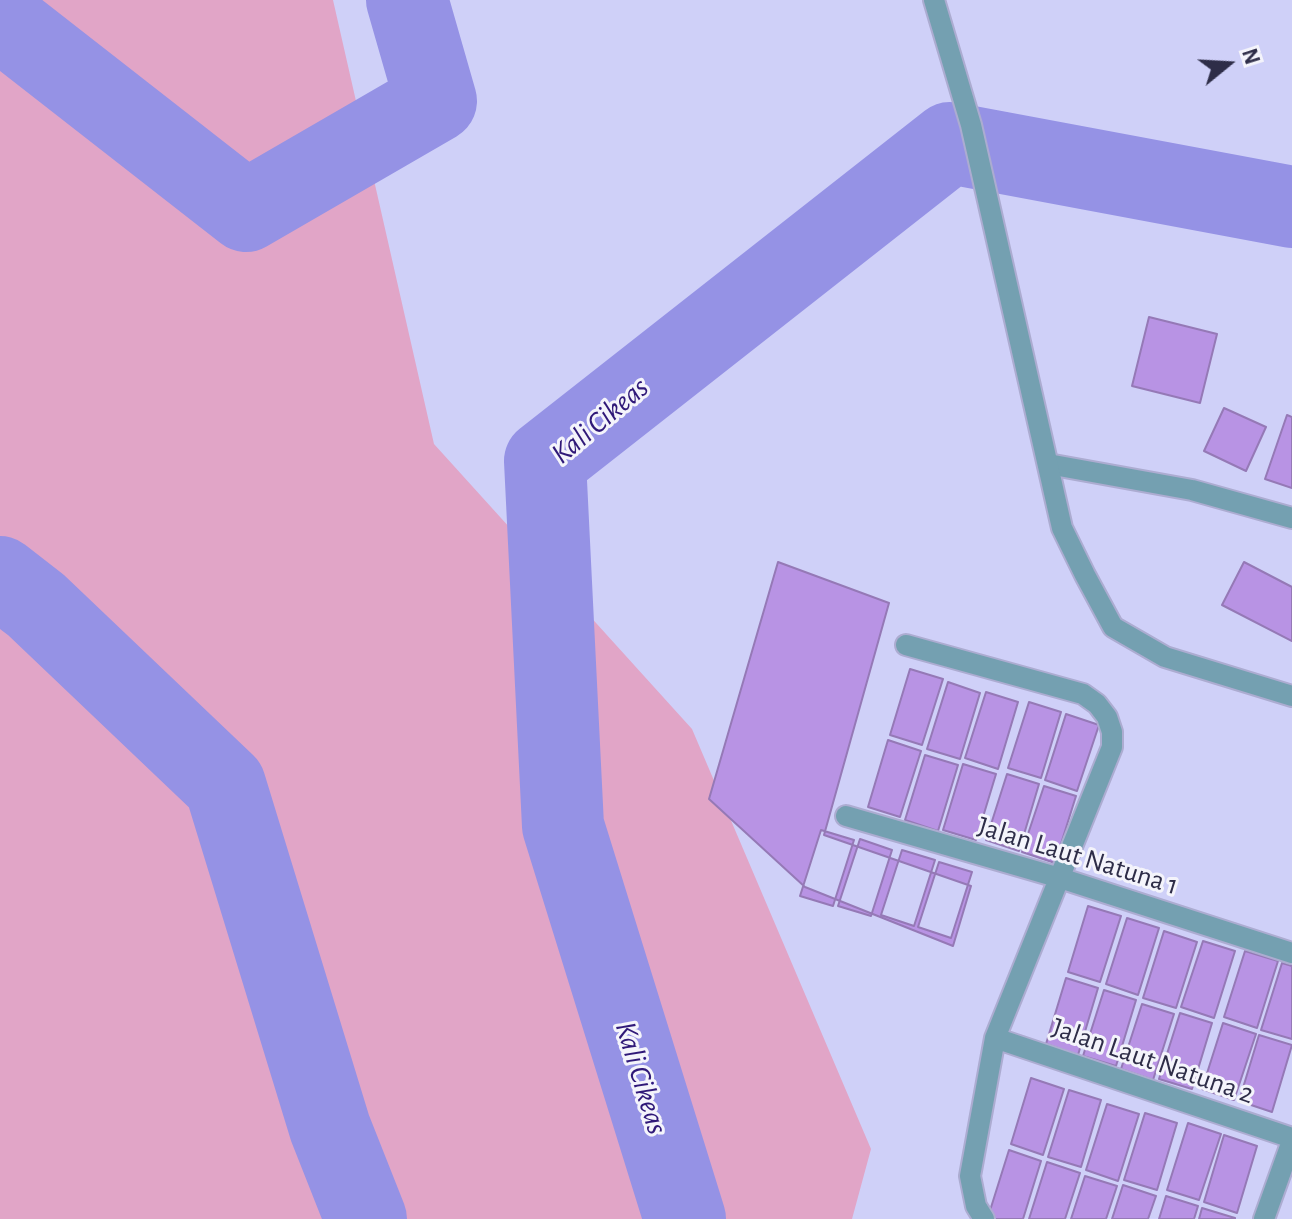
<!DOCTYPE html>
<html>
<head>
<meta charset="utf-8">
<style>
	body { margin:0 }
	#map { position:relative; width:1292px; height:1219px; overflow:hidden; background:#cfd0f8; font-family:"Alegreya Sans",sans-serif }
	canvas { display:block }
	.north { position:absolute; left:1188px; top:24px; width:80px; height:80px; -webkit-text-stroke:6px #f4f4fb; paint-order:stroke; rotate:72deg; font-size:22px; font-weight:700; line-height:32px; text-align:center; color:#2e2d48 }
	.north::after { content:''; display:block; margin:auto; width:28px; height:36px; background:#2e2d48; clip-path:polygon(50% 0,100% 100%,50% 72%,0 100%) }
</style>
</head>
<body>
<div id="map">
<canvas width="1292" height="1219"></canvas>
<div class="north">N</div>
</div>
<script>
const c = document.querySelector('canvas').getContext('2d');
c.lineJoin = 'round';
function fill(path, color) { c.fillStyle = color; c.fill(path, 'evenodd'); }
const toPath = rows => new Path2D(rows.map(r => 'M' + r).join(''));
function stroke(path, color, width, dash) { c.strokeStyle = color; c.lineWidth = width; c.lineCap = dash ? 'butt' : 'round'; c.setLineDash(dash || []); c.stroke(path); }
function write(font, color, halo, rows, align = 'center') {
  c.font = font + ' "Alegreya Sans",sans-serif'; c.lineWidth = 6; c.setLineDash([]); c.textBaseline = 'middle'; c.strokeStyle = halo; c.fillStyle = color; for (const [text, x, y, turn = 0] of rows) {
    c.save(); c.translate(x, y); c.rotate((+turn || 0) * Math.PI / 180); c.textAlign = isNaN(turn) ? turn : align; if (halo) c.strokeText(text, 0, 0); c.fillText(text, 0, 0); c.restore();
  }
}
fill(toPath([
	[0,0,333,0,434,444,692,729,871,1149,852,1219,0,1219]
]), '#e1a5c7');
stroke(toPath([
	[0,19,246,211,436,101,407,0],
	[0,577,36,605,225,785,330,1128,366,1219],
	[685,1219,563,826,545,461,950,143,1292,207]
]), '#9592e5', 82);
const building = toPath([
	[1149,317,1217,334,1200,403,1132,386,1149,317],
	[1224,408,1266,427,1246,471,1204,451,1224,408],
	[1287,415,1292,417,1292,488,1265,479,1287,415],
	[778,562,889,603,824,835,971,886,953,946,805,887,709,799,778,562],
	[1244,562,1292,587,1292,641,1222,605,1244,562],
	[910,669,943,679,922,745,890,735,910,669],
	[948,682,980,693,960,759,927,749,948,682],
	[986,692,1018,702,998,769,965,758,986,692],
	[1029,702,1061,712,1041,778,1008,768,1029,702],
	[1066,714,1099,725,1077,791,1045,780,1066,714],
	[888,740,921,751,900,817,868,807,888,740],
	[925,755,958,765,938,831,905,820,925,755],
	[963,764,996,774,976,840,943,830,963,764],
	[1007,774,1039,784,1019,851,986,840,1007,774],
	[1044,786,1076,796,1055,863,1022,852,1044,786],
	[821,830,854,840,833,906,800,896,821,830],
	[860,839,892,850,871,916,838,906,860,839],
	[902,850,935,860,914,926,881,915,902,850],
	[939,862,972,872,951,938,918,927,939,862],
	[1088,906,1121,916,1100,982,1068,972,1088,906],
	[1127,918,1159,928,1138,995,1106,984,1127,918],
	[1164,931,1197,942,1176,1008,1143,998,1164,931],
	[1203,941,1235,951,1214,1018,1181,1007,1203,941],
	[1245,951,1278,961,1257,1028,1224,1017,1245,951],
	[1282,963,1292,966,1292,1039,1261,1030,1282,963],
	[1066,978,1098,988,1078,1055,1046,1044,1066,978],
	[1104,990,1136,1000,1116,1066,1083,1056,1104,990],
	[1142,1004,1174,1014,1153,1080,1121,1069,1142,1004],
	[1180,1013,1212,1023,1192,1089,1159,1079,1180,1013],
	[1223,1023,1256,1034,1234,1100,1202,1089,1223,1023],
	[1259,1035,1292,1045,1272,1112,1239,1101,1259,1035],
	[1031,1078,1064,1089,1043,1155,1011,1144,1031,1078],
	[1069,1090,1101,1100,1081,1167,1048,1157,1069,1090],
	[1107,1104,1139,1114,1118,1181,1086,1170,1107,1104],
	[1145,1113,1177,1123,1157,1190,1124,1180,1145,1113],
	[1188,1123,1221,1134,1199,1200,1167,1190,1188,1123],
	[1224,1135,1257,1146,1237,1213,1204,1202,1224,1135],
	[1009,1150,1041,1161,1023,1219,995,1219,988,1217,1009,1150],
	[1047,1162,1080,1173,1065,1219,1029,1219,1047,1162],
	[1085,1176,1117,1186,1106,1219,1071,1219,1085,1176],
	[1123,1185,1156,1196,1148,1219,1112,1219,1123,1185],
	[1166,1196,1198,1206,1194,1219,1159,1219,1166,1196],
	[1202,1208,1235,1218,1235,1219,1199,1219,1202,1208]
]);
fill(building, '#b893e4');
stroke(building, '#9579b6', 2);
const lane = toPath([
	[1048,464,1192,490,1292,518]
]);
const street = toPath([
	[934,0,971,125,1062,528,1085,575,1113,627,1165,657,1292,696],
	[906,645,1083,694,1097,704,1107,717,1112,732,1112,747,995,1038,970,1176,976,1206,984,1219],
	[846,816,1060,878,1292,953],
	[995,1038,1292,1138],
	[1264,1219,1292,1141]
]);
stroke(lane, '#acacd1', 24);
stroke(street, '#acacd1', 24);
stroke(lane, '#74a0b1', 20);
stroke(street, '#74a0b1', 20);
write('28px', '#2e2d48', '#f4f4fb', [
	["Jalan Laut Natuna 1",1078,856,17],
	["Jalan Laut Natuna 2",1153,1061,19]
]);
write('italic 30px', '#2f1878', '#f4f4fb', [
	["Kali Cikeas",600,421,-40],
	["Kali Cikeas",641,1078,73]
]);
</script>
</body>
</html>
